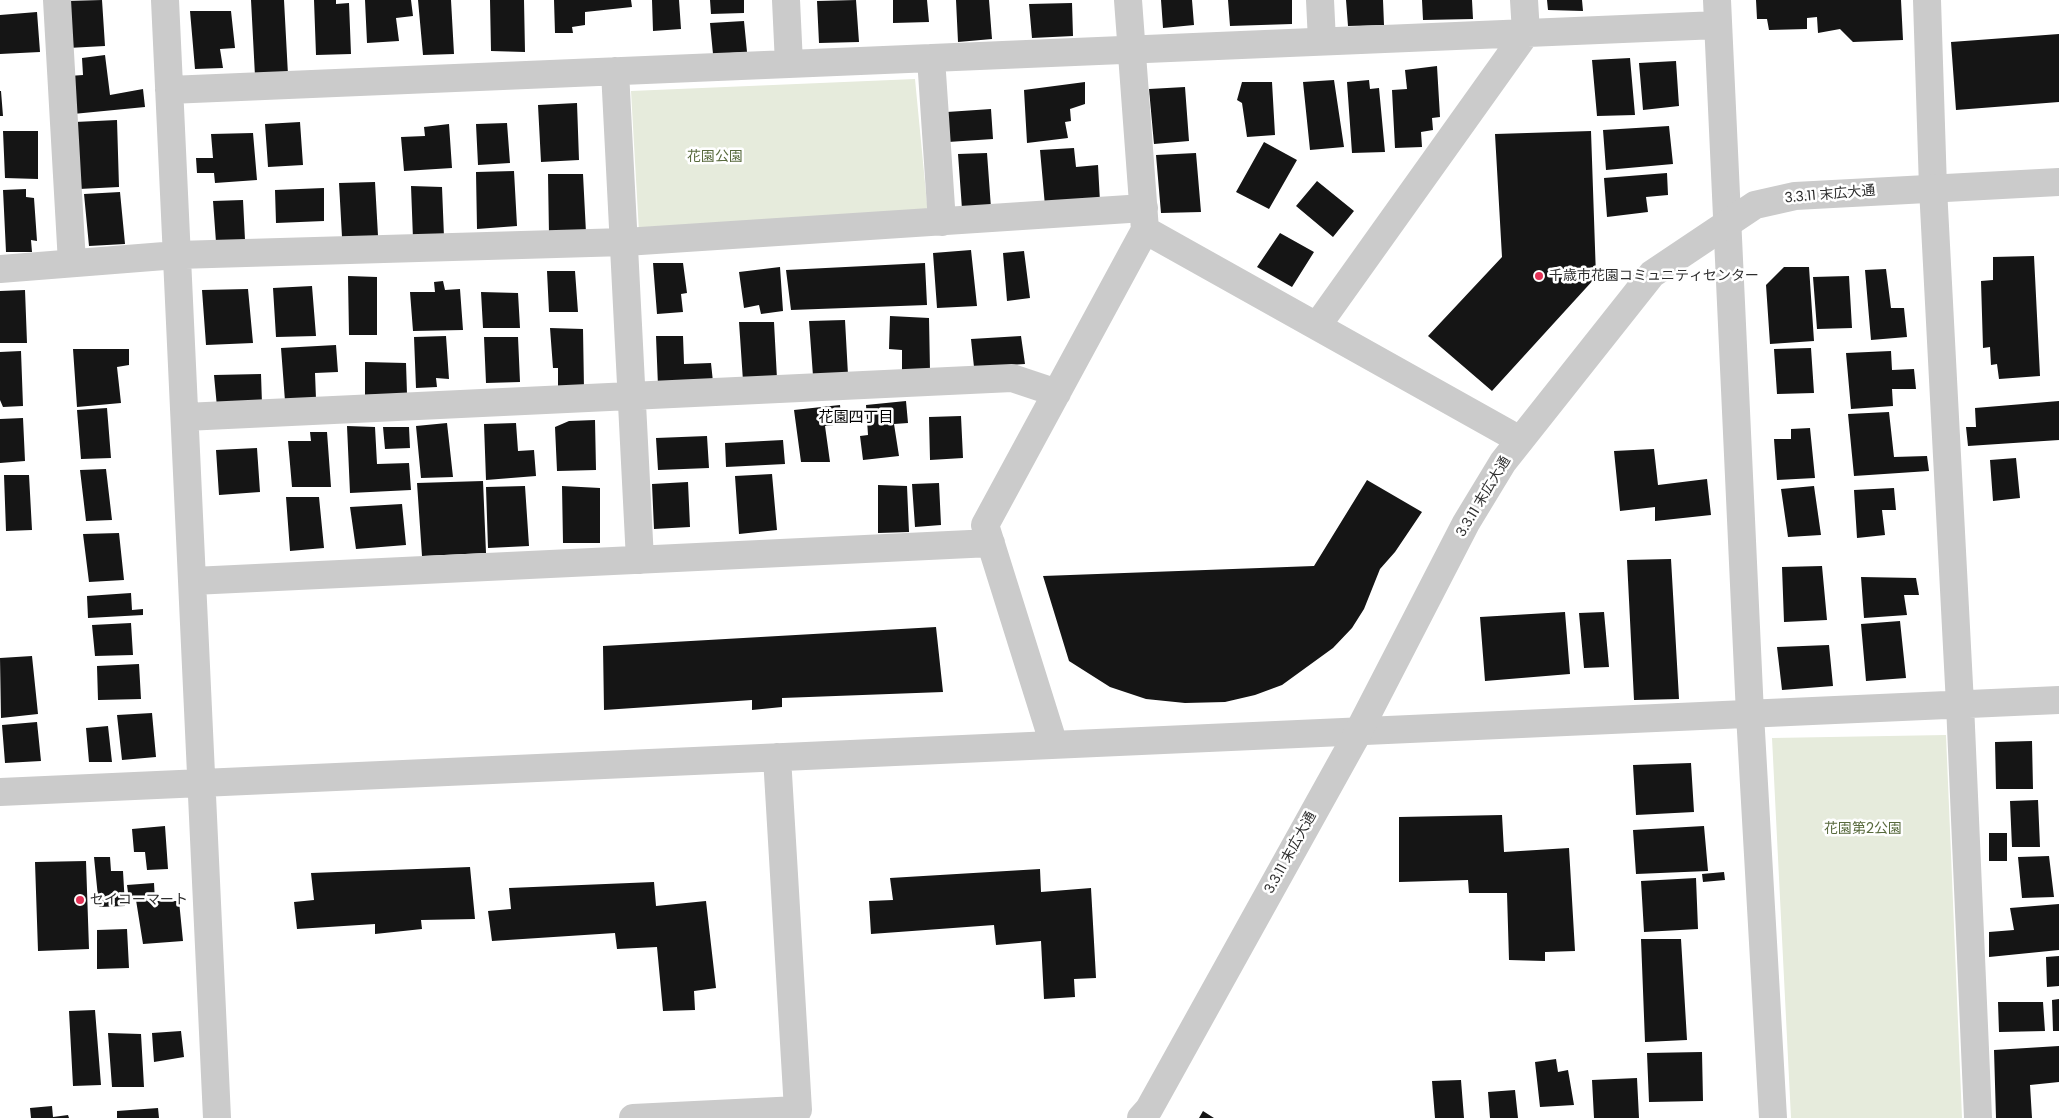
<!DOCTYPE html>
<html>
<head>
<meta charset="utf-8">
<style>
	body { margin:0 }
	canvas { display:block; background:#fff }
</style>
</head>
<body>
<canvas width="2059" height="1118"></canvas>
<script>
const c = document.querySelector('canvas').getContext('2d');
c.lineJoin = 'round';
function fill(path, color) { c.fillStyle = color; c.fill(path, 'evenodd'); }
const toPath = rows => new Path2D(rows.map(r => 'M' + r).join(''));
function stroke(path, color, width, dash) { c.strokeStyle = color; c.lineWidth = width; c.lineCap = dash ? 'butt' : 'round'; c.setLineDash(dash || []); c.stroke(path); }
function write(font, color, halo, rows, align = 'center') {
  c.font = font + ' Poppins,"Noto Sans JP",sans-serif'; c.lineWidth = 5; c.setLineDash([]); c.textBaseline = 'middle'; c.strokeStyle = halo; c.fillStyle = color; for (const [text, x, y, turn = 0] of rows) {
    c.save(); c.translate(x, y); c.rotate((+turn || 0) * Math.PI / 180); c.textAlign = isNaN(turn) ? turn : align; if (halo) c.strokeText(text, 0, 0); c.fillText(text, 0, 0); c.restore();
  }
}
fill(toPath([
	[915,79,928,214,639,232,631,91],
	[1946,735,1962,1118,1791,1118,1772,738]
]), '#e6ebdc');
fill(toPath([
	[102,0,105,46,68,48,66,1],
	[251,0,284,0,288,75,255,76],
	[314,0,336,0,336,4,349,3,351,54,316,55],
	[365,0,411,0,413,16,396,18,399,41,367,43],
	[418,0,451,0,454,54,423,55],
	[490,0,524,0,525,52,491,51],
	[554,0,631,0,632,7,585,12,585,25,572,27,573,33,555,33],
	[652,0,679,0,681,29,653,31],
	[710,0,744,0,744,13,711,14],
	[856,0,859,42,819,43,817,1],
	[893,0,927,0,929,22,893,23],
	[956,0,989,0,992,39,958,42],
	[1161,0,1192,0,1194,25,1163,28],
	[1228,0,1292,0,1292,24,1230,26],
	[1346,0,1383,0,1384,25,1348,26],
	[1422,0,1472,0,1473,19,1423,20],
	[1547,0,1582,0,1583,11,1548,10],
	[1756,0,1901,0,1903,40,1853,42,1840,29,1818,33,1817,17,1807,18,1807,29,1769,30,1767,19,1757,19],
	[1072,3,1073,36,1032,38,1029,4],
	[190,11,231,11,235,48,220,49,223,68,195,69],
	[37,12,40,52,0,54,0,15],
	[744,21,747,52,713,54,710,23],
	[2059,34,2059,102,1956,110,1951,42],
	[105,55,110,95,143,89,145,107,73,114,69,76,83,75,82,58],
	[1630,58,1635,115,1597,116,1592,60],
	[1676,61,1679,106,1643,110,1639,63],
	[1437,66,1440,117,1432,118,1433,130,1421,132,1422,147,1395,148,1392,90,1407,89,1405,70],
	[1334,80,1344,147,1310,150,1303,82],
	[1369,80,1370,89,1379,88,1385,152,1352,153,1347,82],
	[1085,82,1085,104,1070,109,1071,121,1065,122,1068,138,1027,143,1024,90],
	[1242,82,1272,82,1275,135,1247,137,1242,103,1237,100],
	[1185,87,1189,141,1154,144,1149,89],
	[0,91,1,91,3,116,0,116],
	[577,103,579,160,541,162,538,105],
	[991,109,993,139,948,142,947,112],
	[117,120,119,187,79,189,75,122],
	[300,122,303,165,268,167,265,124],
	[507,123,510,163,478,165,476,124],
	[449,124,452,168,404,171,401,137,425,136,424,127],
	[1669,126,1673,164,1606,170,1603,130],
	[3,131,38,131,38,179,5,178],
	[1591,131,1596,277,1492,391,1428,336,1502,257,1495,134],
	[253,133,257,180,215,183,214,173,197,173,196,158,213,158,211,134],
	[1264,142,1297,160,1269,209,1236,192],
	[1074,148,1076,167,1098,165,1100,202,1045,206,1040,150],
	[987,153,991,208,962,209,958,154],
	[1196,153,1201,212,1161,213,1156,155],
	[514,171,517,226,477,229,476,172],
	[1667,173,1668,195,1646,197,1648,212,1607,217,1604,178],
	[548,174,583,174,586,233,549,235],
	[1317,181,1354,211,1333,237,1296,206],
	[375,182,378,236,342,237,339,183],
	[411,186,442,187,444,237,413,239],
	[324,188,324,221,276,223,275,190],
	[26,189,26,197,34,198,37,241,31,240,32,252,6,252,3,190],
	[120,192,125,244,89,246,84,194],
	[243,200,245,240,216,242,213,201],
	[1280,233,1314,252,1292,287,1257,267],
	[971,250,977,306,937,308,933,253],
	[1024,251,1030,298,1007,301,1003,253],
	[2034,256,2040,376,1999,379,1997,364,1991,365,1990,347,1983,348,1981,281,1993,280,1993,257],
	[653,263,683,263,687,293,681,294,683,312,657,314],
	[925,263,927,305,791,310,786,270],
	[780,267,783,311,761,314,759,305,744,308,739,272],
	[1784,267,1809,267,1814,341,1770,344,1766,285],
	[1886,269,1891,308,1904,308,1907,337,1871,340,1865,270],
	[547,271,575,271,578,312,549,312],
	[348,276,377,277,377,335,349,335],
	[1849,276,1852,328,1817,329,1813,277],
	[443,281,445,290,460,289,463,330,413,331,410,292,435,292,434,282],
	[312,286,316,336,276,337,273,288],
	[248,289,253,343,206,345,202,290],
	[25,290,27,343,0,343,0,291],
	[481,292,518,293,520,328,483,328],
	[890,316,929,318,930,371,902,372,902,350,889,349],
	[845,320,848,375,813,376,809,321],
	[739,322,774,322,777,379,743,381],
	[550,328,583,329,584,389,558,391,558,368,553,368],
	[446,336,449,379,436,378,437,387,416,388,414,337],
	[656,336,683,336,684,364,711,363,713,382,658,386],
	[1021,336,1025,364,974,367,971,339],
	[484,337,518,337,520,382,486,383],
	[336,345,338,372,315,373,316,399,285,401,281,348],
	[1811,348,1814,393,1777,394,1774,349],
	[73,349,129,349,129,365,117,367,121,403,77,407],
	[21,351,23,406,3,407,0,400,0,352],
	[1891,351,1892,370,1914,369,1916,389,1892,389,1893,406,1851,409,1846,353],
	[365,362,406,363,407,394,365,395],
	[261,374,262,404,217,407,214,375],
	[906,401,908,423,894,424,899,456,863,460,860,436,868,435,866,405],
	[2059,401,2059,440,1968,446,1966,427,1976,427,1975,408],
	[840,405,842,424,825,426,830,462,801,462,794,410],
	[107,408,111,458,81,459,77,410],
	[1889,412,1894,457,1927,456,1929,471,1854,476,1848,414],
	[961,416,963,458,930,460,929,417],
	[23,418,25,461,0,463,0,419],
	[595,420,596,470,557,471,555,427,569,421],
	[447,423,453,477,421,478,416,426],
	[516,423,518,451,534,450,536,476,486,480,484,424],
	[347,426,375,427,377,464,409,463,411,490,350,493],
	[383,427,409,427,410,448,385,449],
	[1810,428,1815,478,1777,480,1774,439,1791,439,1791,429],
	[310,432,327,432,331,487,292,487,288,441,311,441],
	[707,436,709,468,658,470,656,438],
	[783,440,785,464,726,467,725,443],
	[257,448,260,492,219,495,216,450],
	[1654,449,1658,485,1707,479,1711,515,1655,521,1655,507,1620,511,1614,451],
	[2016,458,2020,498,1993,501,1990,460],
	[106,469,112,520,86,521,80,470],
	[772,474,777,530,739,534,735,476],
	[4,475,29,475,32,530,6,531],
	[1367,480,1422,512,1395,552,1380,569,1364,609,1352,628,1333,648,1282,685,1255,695,1225,702,1185,703,1146,699,1110,687,1069,661,1043,576,1314,566],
	[483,481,486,553,422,556,417,483],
	[688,482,690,527,654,529,652,484],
	[939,483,941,525,915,527,912,484],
	[878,485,907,486,909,532,878,533],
	[525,486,529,546,488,548,486,487],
	[562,486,600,488,600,543,563,543],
	[1814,486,1821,535,1788,537,1781,489],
	[1894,488,1896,510,1882,510,1885,535,1857,538,1854,490],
	[286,497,319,497,324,548,290,551],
	[402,504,406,545,356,549,350,507],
	[119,533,124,580,89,582,83,534],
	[1671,559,1679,699,1634,700,1627,560],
	[1822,566,1827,620,1784,622,1782,567],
	[1861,577,1916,578,1919,595,1904,595,1907,615,1864,618],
	[131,593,132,610,143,609,143,615,88,618,87,596],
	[1565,612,1570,674,1485,681,1480,617],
	[1604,612,1609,667,1584,668,1579,613],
	[1900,621,1906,678,1866,681,1861,624],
	[131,623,133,655,95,656,92,625],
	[936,627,943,692,782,698,782,707,752,710,752,700,604,710,603,646],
	[1829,645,1833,686,1782,690,1777,647],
	[32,656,38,714,1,718,0,658],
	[139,664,141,699,98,700,97,666],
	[152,713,156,757,122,760,117,715],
	[37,722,41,761,5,763,2,725],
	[108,726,112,762,89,762,86,728],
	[2032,741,2033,789,1996,789,1995,742],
	[1691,763,1694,812,1636,815,1633,765],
	[2038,800,2040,847,2012,847,2010,801],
	[1502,815,1504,852,1569,848,1575,951,1545,952,1545,961,1509,960,1507,893,1469,893,1468,880,1399,882,1399,817],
	[165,826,168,869,147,870,145,852,134,852,132,829],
	[1704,826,1708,871,1636,874,1633,830],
	[1989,833,2007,833,2007,861,1989,861],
	[2049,856,2054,897,2022,898,2018,857],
	[94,857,110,857,111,871,123,871,125,906,99,907],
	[86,861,89,949,38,951,35,862],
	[470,867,475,919,421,920,422,929,375,934,375,924,297,929,294,902,314,900,311,873],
	[1040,869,1041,892,1091,888,1096,978,1074,979,1075,997,1044,999,1041,941,996,945,994,925,871,934,869,901,893,900,890,878],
	[1724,872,1725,880,1703,882,1702,874],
	[1696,878,1698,929,1644,932,1641,881],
	[654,882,656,906,706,901,716,988,694,991,695,1010,663,1011,657,947,617,949,615,933,492,941,488,911,511,909,509,888],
	[154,883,155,901,179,901,183,941,143,944,136,900,129,900,127,885],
	[2059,904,2059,950,1989,957,1989,932,2014,930,2010,908],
	[127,929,129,968,97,969,97,930],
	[1641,939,1681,939,1687,1040,1645,1042],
	[2059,956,2059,986,2047,987,2046,957],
	[2059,999,2059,1031,2053,1031,2052,1000],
	[1998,1002,2043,1002,2045,1031,1999,1032],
	[95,1010,101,1085,73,1086,69,1011],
	[181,1031,184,1057,154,1062,152,1033],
	[108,1033,141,1034,144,1087,112,1087],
	[2059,1046,2059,1082,2030,1085,2032,1118,1996,1118,1994,1050],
	[1702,1052,1703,1101,1649,1102,1647,1053],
	[1556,1059,1558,1072,1568,1070,1574,1105,1540,1107,1535,1062],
	[1637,1078,1639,1118,1594,1118,1592,1080],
	[1461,1080,1464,1118,1435,1118,1432,1081],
	[1515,1090,1518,1118,1490,1118,1488,1092],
	[52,1106,53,1117,68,1115,69,1118,31,1118,30,1108],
	[158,1108,159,1118,117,1118,117,1111],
	[1203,1111,1214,1118,1199,1118]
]), '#151515');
stroke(toPath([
	[57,0,72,263],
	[165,0,217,1118],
	[786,0,789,64],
	[1128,0,1145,230,1520,440],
	[1320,0,1322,41],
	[1717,0,1750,714,1773,1118],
	[1927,0,1933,188,1960,704,1978,1118],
	[931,58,942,222],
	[615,71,640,560],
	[169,90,1718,25],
	[0,269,177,255,625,242,1144,208],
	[1317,326,1526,33,1524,0],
	[185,417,1012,378,1057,393],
	[193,581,991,543],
	[1054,745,985,525,1145,230],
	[0,792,2059,700],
	[633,1118,798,1110,777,757]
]), '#cbcbcb', 28);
stroke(toPath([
	[1141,1118,1149,1109,1354,740,1466,523,1503,462,1652,274,1755,205,1795,196,2059,182]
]), '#cbcbcb', 28);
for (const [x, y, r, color] of [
	[1539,276,5,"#e33256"],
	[80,900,5,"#e33256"]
]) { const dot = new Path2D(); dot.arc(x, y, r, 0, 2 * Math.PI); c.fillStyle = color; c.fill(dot); stroke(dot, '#fff', 2); }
write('14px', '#57693c', '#fff', [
	["花園公園",715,157],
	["花園第2公園",1863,829]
]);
write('14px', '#2e2e2e', '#fff', [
	["3.3.11 末広大通",1830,195,-5],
	["3.3.11 末広大通",1484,497,-59],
	["3.3.11 末広大通",1291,853,-61]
]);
write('14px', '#2e2e2e', '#fff', [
	["千歳市花園コミュニティセンター",1549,276],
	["セイコーマート",90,900]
], 'left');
write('15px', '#000', '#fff', [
	["花園四丁目",856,418]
]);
</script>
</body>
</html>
